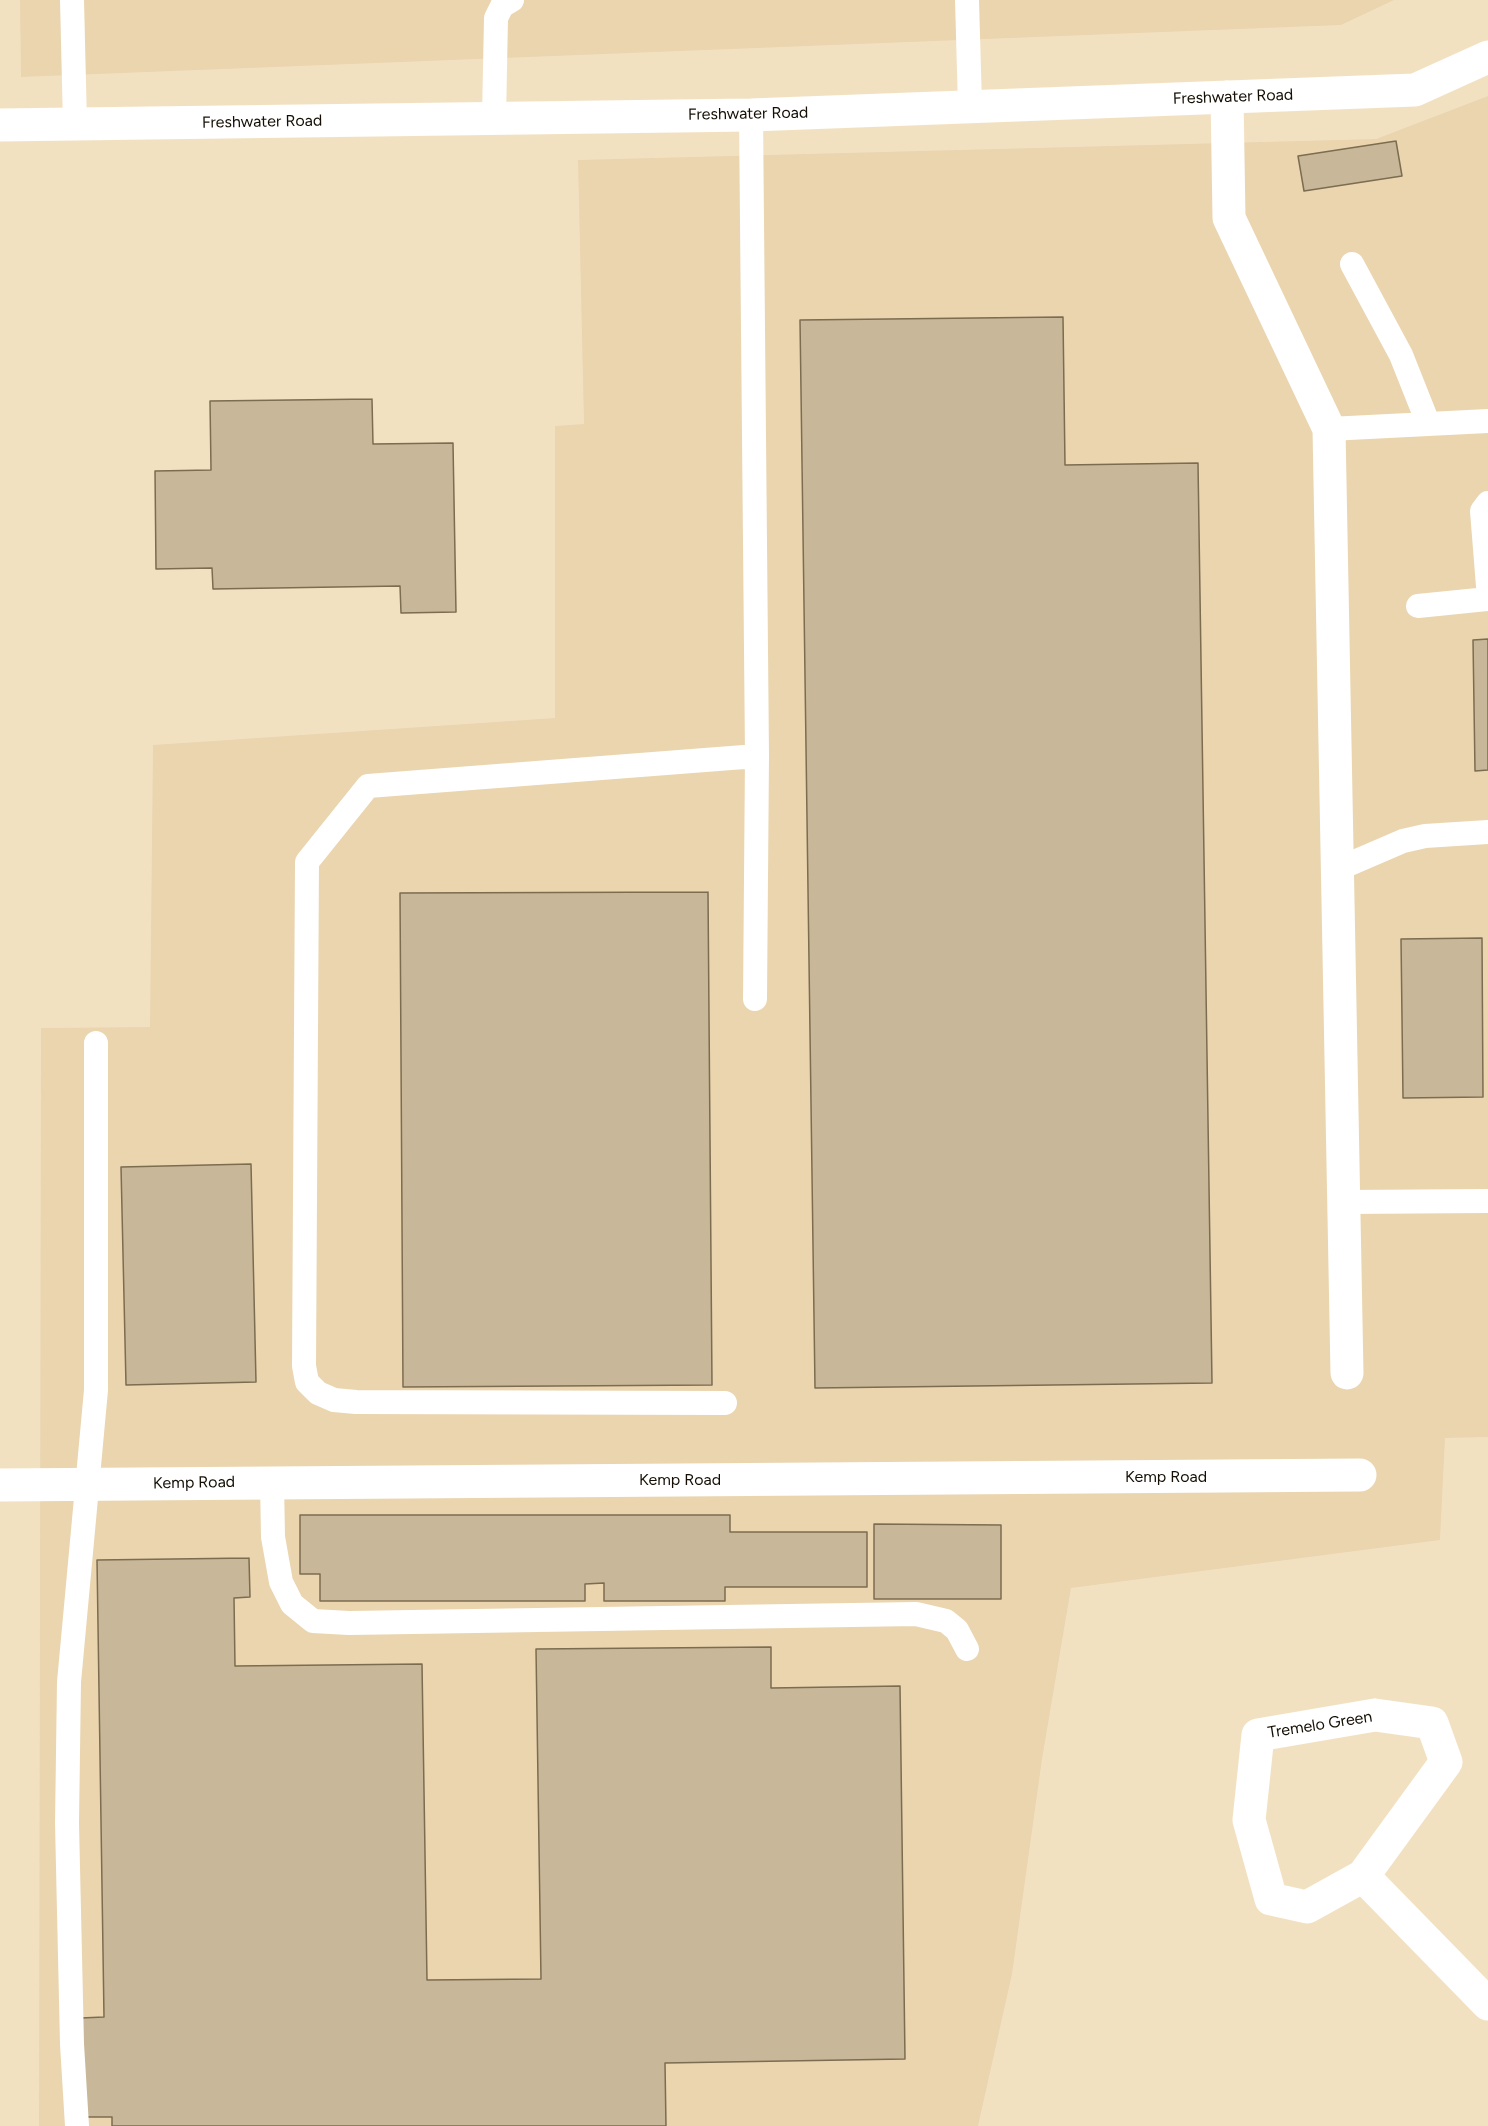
<!DOCTYPE html>
<html>
<head>
<meta charset="utf-8">
<style>
	body { margin:0 }
	canvas { display:block; background:#f2e1c1 }
</style>
</head>
<body>
<canvas width="1488" height="2126"></canvas>
<script>
const c = document.querySelector('canvas').getContext('2d');
c.lineJoin = 'round';
function fill(path, color) { c.fillStyle = color; c.fill(path, 'evenodd'); }
const toPath = rows => new Path2D(rows.map(r => 'M' + r).join(''));
function stroke(path, color, width, dash) { c.strokeStyle = color; c.lineWidth = width; c.lineCap = dash ? 'butt' : 'round'; c.setLineDash(dash || []); c.stroke(path); }
function write(font, color, halo, rows, align = 'center') {
  c.font = font + ' Figtree,sans-serif'; c.lineWidth = 4.5; c.setLineDash([]); c.textBaseline = 'middle'; c.strokeStyle = halo; c.fillStyle = color; for (const [text, x, y, turn = 0] of rows) {
    c.save(); c.translate(x, y); c.rotate((+turn || 0) * Math.PI / 180); c.textAlign = isNaN(turn) ? turn : align; if (halo) c.strokeText(text, 0, 0); c.fillText(text, 0, 0); c.restore();
  }
}
fill(toPath([
	[20,0,1394,0,1341,25,21,77],
	[1488,96,1488,1437,1445,1438,1440,1540,1071,1588,1042,1759,1012,1974,978,2126,39,2126,41,1028,150,1027,153,745,555,718,555,426,584,424,578,160,1376,139]
]), '#ead5af');
const building = toPath([
	[1396,141,1402,176,1304,191,1298,156,1396,141],
	[1063,317,1065,465,1198,463,1212,1383,815,1388,800,320,1063,317],
	[372,399,373,444,453,443,456,612,401,613,400,586,213,589,212,568,156,569,155,471,211,470,210,401,372,399],
	[1488,639,1488,770,1475,771,1473,640,1488,639],
	[708,892,712,1385,403,1387,400,893,708,892],
	[1482,938,1483,1097,1403,1098,1401,939,1482,938],
	[251,1164,256,1382,126,1385,121,1167,251,1164],
	[300,1515,730,1515,730,1532,867,1532,867,1587,725,1587,725,1601,604,1601,604,1583,585,1584,585,1601,320,1601,320,1574,300,1574,300,1515],
	[874,1524,1001,1525,1001,1599,874,1599,874,1524],
	[249,1558,250,1597,234,1598,235,1666,422,1664,427,1980,541,1979,536,1649,771,1647,771,1688,900,1686,905,2059,665,2063,666,2126,112,2126,112,2117,83,2117,81,2018,104,2017,97,1560,249,1558]
]);
fill(building, '#c8b798');
stroke(building, '#7c6c50', 1.5);
stroke(toPath([
	[72,0,75,124],
	[967,0,970,106],
	[494,119,496,18,502,6,512,0],
	[1352,264,1401,355,1428,423],
	[1329,429,1488,421],
	[1488,503,1482,511,1488,586],
	[1418,606,1488,599],
	[1338,869,1403,841,1425,836,1488,832],
	[755,999,757,756],
	[1345,1202,1488,1201],
	[725,1403,356,1402,334,1400,318,1393,307,1382,304,1366,307,862,368,786,757,756,751,115],
	[272,1482,273,1537,281,1582,292,1604,313,1621,349,1623,916,1614,946,1621,957,1630,967,1649],
	[77,2126,72,2044,67,1823,69,1682,96,1390,96,1043]
]), '#fff', 24);
stroke(toPath([
	[1227,97,1229,218,1329,429,1347,1373],
	[0,125,751,115,1415,90,1488,57],
	[0,1485,1360,1475],
	[1375,1715,1432,1723,1446,1762,1363,1876,1307,1907,1271,1899,1249,1820,1258,1735,1375,1715],
	[1363,1876,1488,2004]
]), '#fff', 33);
write('16px', '#140e04', '#fff', [
	["Freshwater Road",1233,97,-2],
	["Freshwater Road",748,114,-1],
	["Freshwater Road",262,122,-1],
	["Kemp Road",1166,1477],
	["Kemp Road",680,1480],
	["Kemp Road",194,1483,-1],
	["Tremelo Green",1320,1725,-9]
]);
</script>
</body>
</html>
